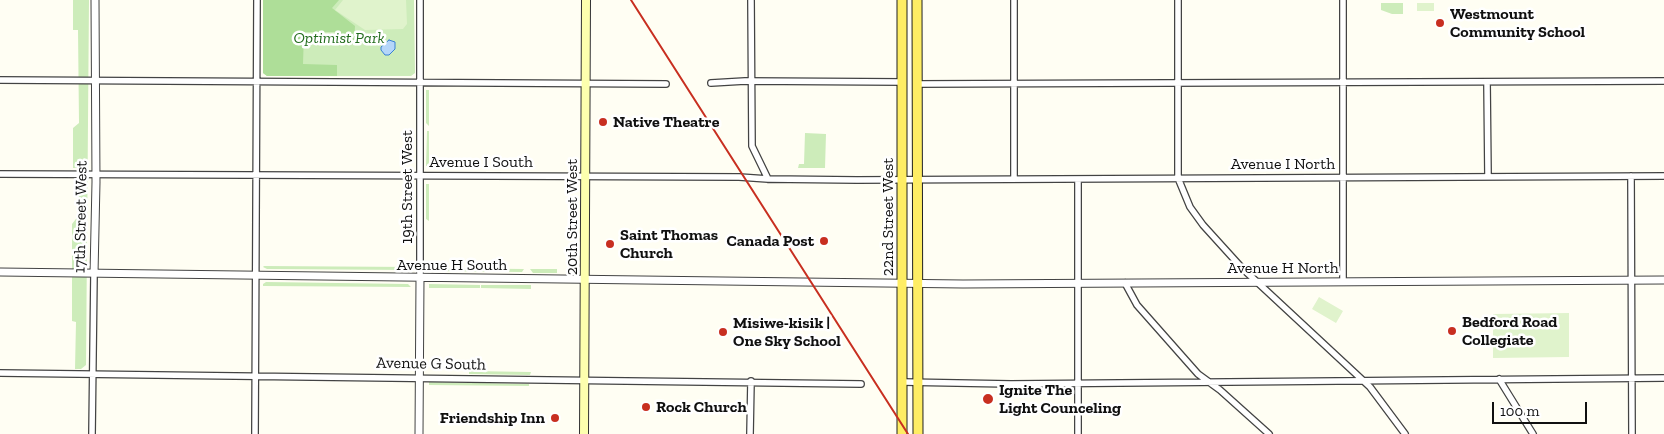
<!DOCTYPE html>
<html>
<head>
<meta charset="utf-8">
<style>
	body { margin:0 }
	#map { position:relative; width:1664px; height:434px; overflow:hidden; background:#fffef3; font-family:"Zilla Slab",serif }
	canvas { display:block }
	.scale { position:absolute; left:1492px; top:402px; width:95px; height:22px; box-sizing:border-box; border:2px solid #101010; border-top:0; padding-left:6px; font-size:15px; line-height:18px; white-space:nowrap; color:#101010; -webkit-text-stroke:4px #fff; paint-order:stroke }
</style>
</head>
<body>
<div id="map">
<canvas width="1664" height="434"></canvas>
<div class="scale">100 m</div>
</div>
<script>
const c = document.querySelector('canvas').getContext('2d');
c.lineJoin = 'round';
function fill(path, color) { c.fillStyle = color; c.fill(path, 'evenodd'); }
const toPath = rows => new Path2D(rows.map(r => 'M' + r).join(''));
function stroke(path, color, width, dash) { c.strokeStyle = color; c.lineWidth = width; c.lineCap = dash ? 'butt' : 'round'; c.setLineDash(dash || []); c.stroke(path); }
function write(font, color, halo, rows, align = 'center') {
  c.font = font + ' "Zilla Slab",serif'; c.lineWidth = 5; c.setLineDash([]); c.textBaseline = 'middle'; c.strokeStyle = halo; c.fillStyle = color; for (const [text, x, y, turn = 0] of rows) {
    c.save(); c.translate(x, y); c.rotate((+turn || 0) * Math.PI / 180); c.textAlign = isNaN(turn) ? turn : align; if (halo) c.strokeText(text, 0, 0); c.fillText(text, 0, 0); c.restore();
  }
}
fill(toPath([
	[73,0,89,0,86,365,81,369,75,369,76,322,72,321,72,224,79,215,78,168,73,168,73,128,79,123,78,30,73,30],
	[263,0,414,0,415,73,411,76,267,76,263,73],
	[1381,3,1403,3,1403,14,1392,14,1381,10],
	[426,90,429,90,429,126,426,123],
	[427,131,429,131,429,166,426,166],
	[805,133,826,134,825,168,798,168,799,164,804,164],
	[426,184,429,184,429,221,426,219],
	[264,266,412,267,412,270,267,269,263,267],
	[430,268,524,269,522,272,431,271],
	[530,269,557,269,557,273,533,273],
	[266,282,408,284,411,287,263,286,263,284],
	[429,284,480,285,480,288,429,288],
	[481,285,531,285,531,289,481,288],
	[469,371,531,372,530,375,469,374],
	[429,382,529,384,529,386,429,385]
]), '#cdecba');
fill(toPath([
	[263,0,339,0,332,8,355,26,354,44,341,43,340,32,304,32,303,64,337,65,337,76,267,76,263,73]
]), '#aede98');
fill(toPath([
	[343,0,406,0,407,24,403,29,365,30,335,10],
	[1417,3,1434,3,1434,11,1417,11],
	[306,33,339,33,339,43,306,43],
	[1319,297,1343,311,1336,323,1312,309],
	[1569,313,1569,357,1493,358,1493,314]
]), '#e0f3cc');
const water = toPath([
	[389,40,395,42,395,49,389,55,385,55,381,50,381,47,389,40]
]);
fill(water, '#b5d6f9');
stroke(water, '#3881d4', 1);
const minor = toPath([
	[420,0,420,278],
	[751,0,752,146,768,179],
	[1014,0,1014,178],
	[1178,0,1178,178,1190,207,1203,225,1242,268,1370,387,1405,434],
	[0,80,666,84],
	[1487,82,1488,176],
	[711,83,745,81,902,82],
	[918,84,1664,81],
	[0,174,739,177,768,179,857,180,1664,176],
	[1631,176,1632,434],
	[1078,179,1078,434],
	[1343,282,1343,0],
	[1125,283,1137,305,1198,374,1220,390,1269,434],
	[0,373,861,384],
	[1499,379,1533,434],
	[903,382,1011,384,1664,378],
	[92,434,94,274],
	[255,434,257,0],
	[750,434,751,381]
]);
const tertiary = toPath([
	[0,272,963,284,1664,280],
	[94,274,96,182,95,0],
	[419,434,420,278]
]);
const secondary = toPath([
	[584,434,586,0]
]);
const primary = toPath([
	[902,0,902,434],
	[917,0,918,434]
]);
stroke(minor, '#434343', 8);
stroke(tertiary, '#434343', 9);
stroke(secondary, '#323232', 10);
stroke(primary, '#212121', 11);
stroke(minor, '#fff', 5.5);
stroke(tertiary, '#fff', 7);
stroke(secondary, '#fdffae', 8);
stroke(primary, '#feed64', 9);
stroke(toPath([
	[631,0,908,434]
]), '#c82f20', 2);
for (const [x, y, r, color] of [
	[1440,23,5,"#c82f20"],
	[603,122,5,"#c82f20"],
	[824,241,5,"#c82f20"],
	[610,244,5,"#c82f20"],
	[1452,331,5,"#c82f20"],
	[723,332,5,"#c82f20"],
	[988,399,6,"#c82f20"],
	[646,407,5,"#c82f20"],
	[555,418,5,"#c82f20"]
]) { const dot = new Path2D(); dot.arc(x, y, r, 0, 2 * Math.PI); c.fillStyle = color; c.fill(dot); stroke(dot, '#fff', 2); }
write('bold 16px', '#101010', '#fff', [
	["Westmount",1450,14],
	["Community School",1450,32],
	["Native Theatre",613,122],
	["Saint Thomas",620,235],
	["Church",620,253],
	["Canada Post",814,241,"right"],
	["Bedford Road",1462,322],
	["Collegiate",1462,340],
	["Misiwe-kisik |",733,323],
	["One Sky School",733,341],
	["Ignite The",999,390],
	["Light Counceling",999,408],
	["Rock Church",656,407],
	["Friendship Inn",545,418,"right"]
], 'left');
write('italic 16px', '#226c1c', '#fff', [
	["Optimist Park",339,38]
]);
write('16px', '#101010', '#fff', [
	["Avenue I South",481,162],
	["Avenue I North",1283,164],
	["19th Street West",407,187,-90],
	["17th Street West",81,217,-89],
	["20th Street West",572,217,-90],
	["22nd Street West",888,217,-90],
	["Avenue H South",452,265],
	["Avenue H North",1283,268],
	["Avenue G South",431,364,1]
]);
</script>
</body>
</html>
